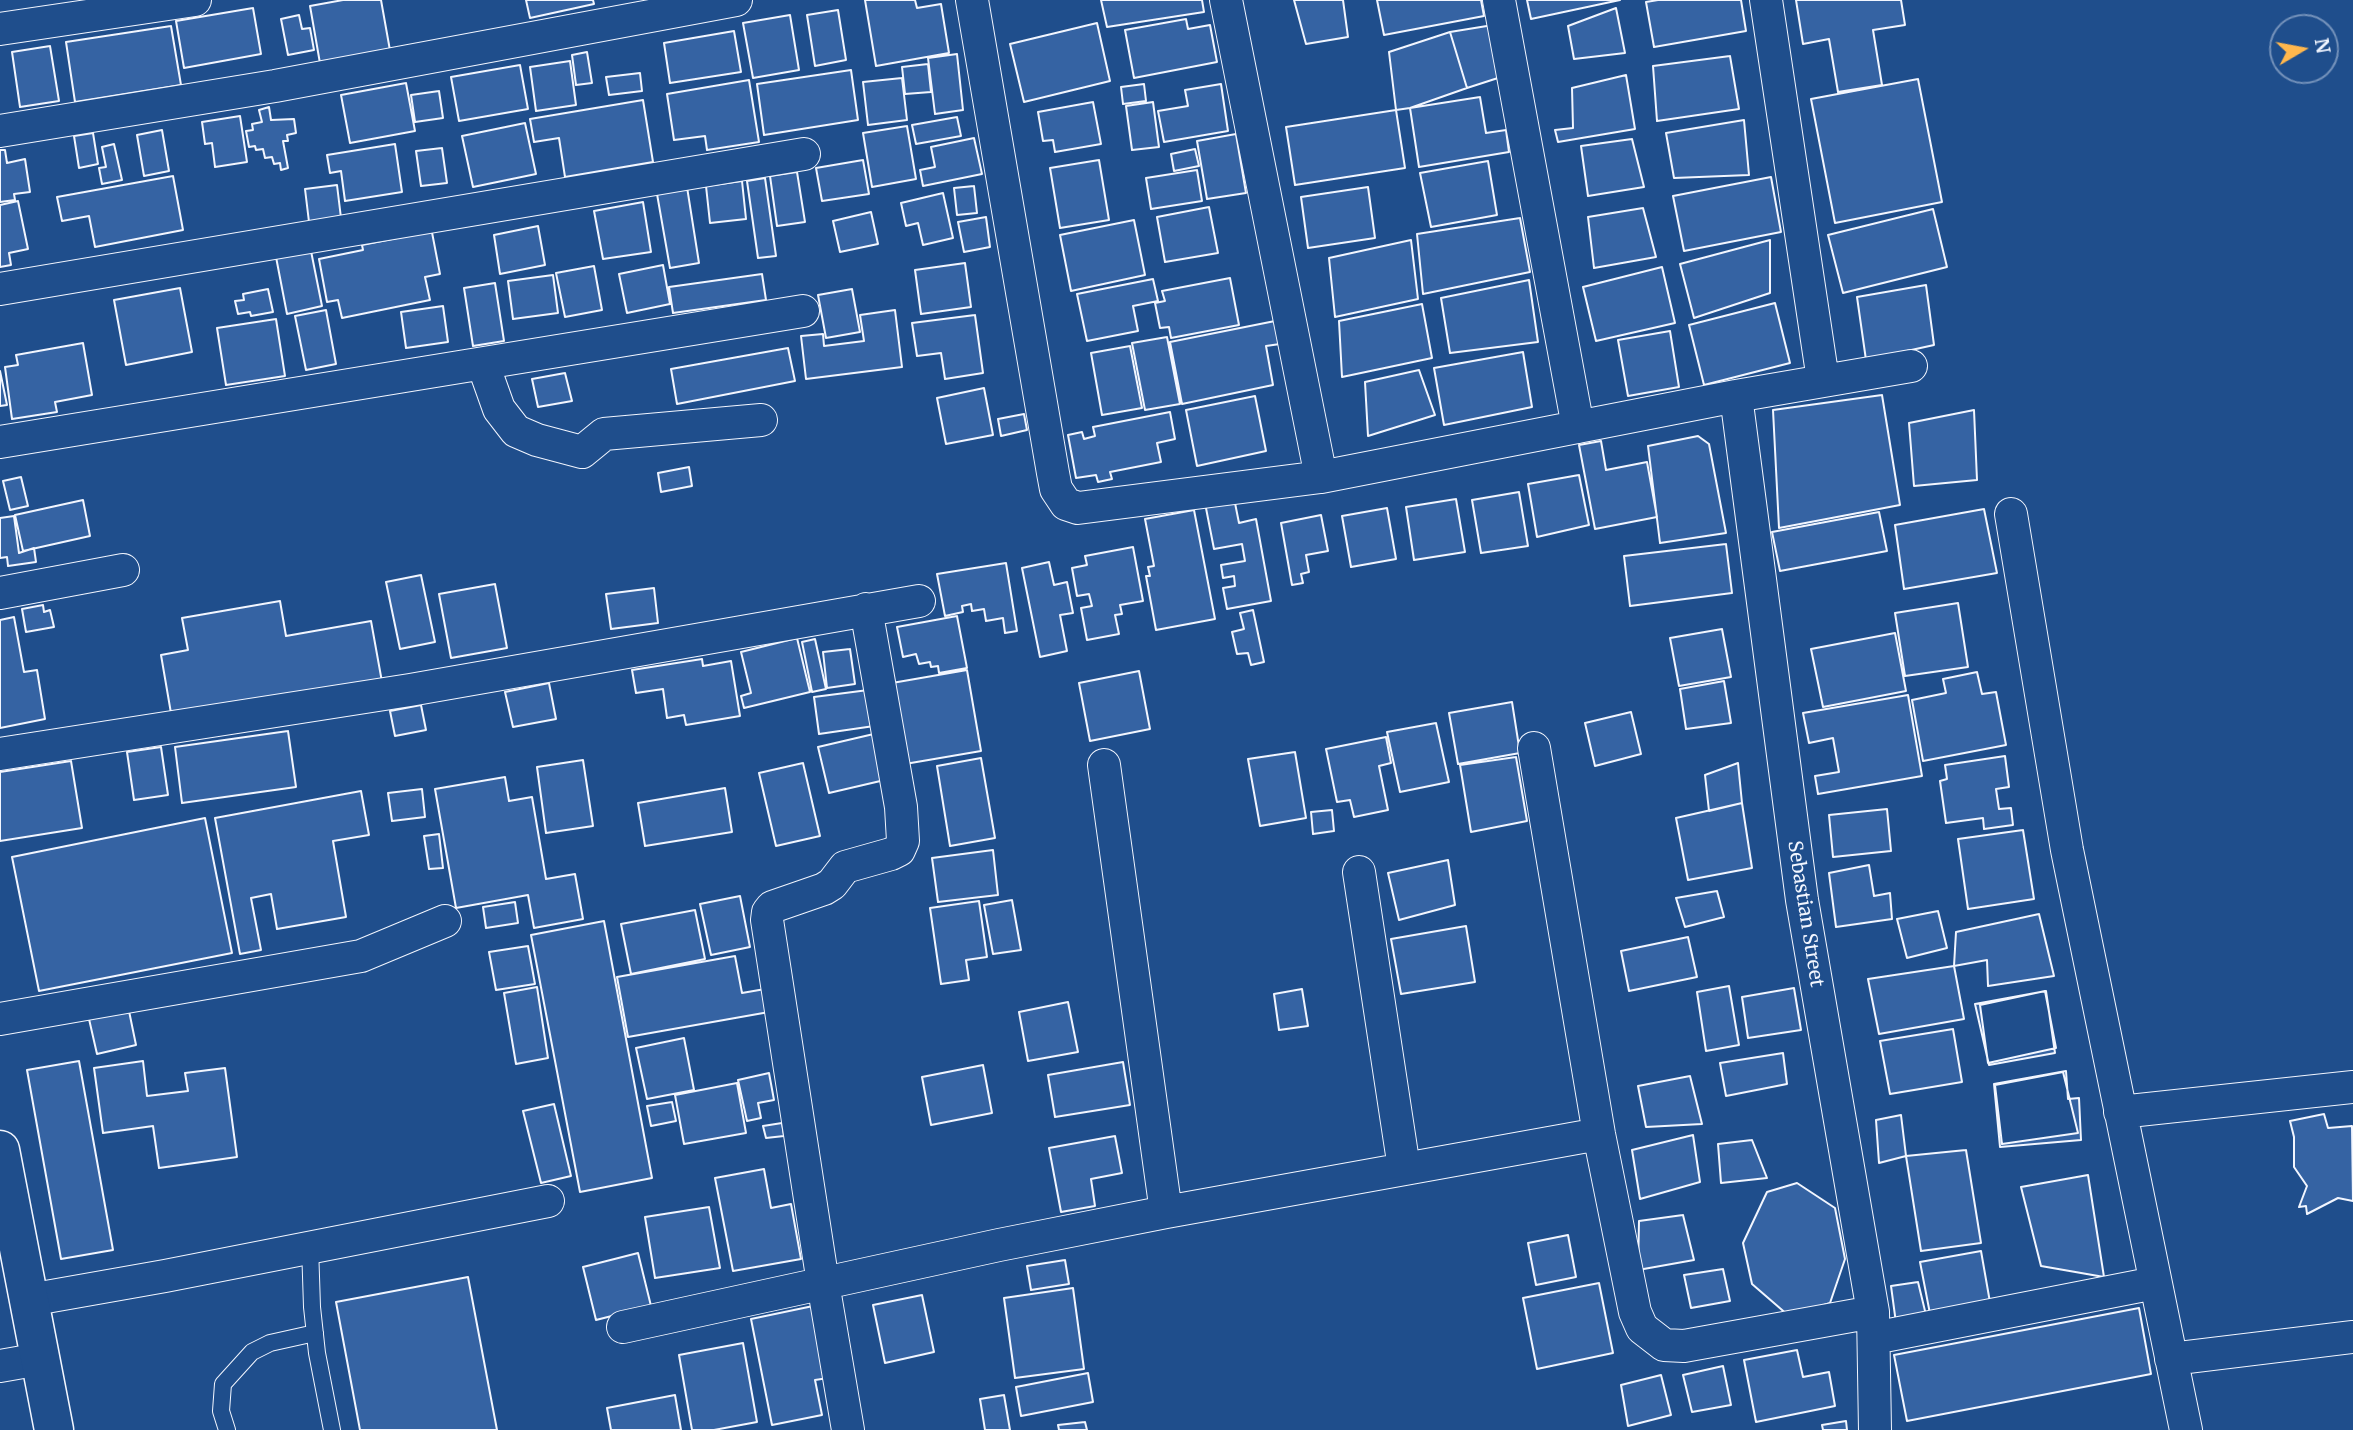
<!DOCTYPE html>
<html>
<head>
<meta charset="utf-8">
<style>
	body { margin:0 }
	#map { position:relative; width:2353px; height:1430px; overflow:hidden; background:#1f4e8c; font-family:Merriweather,serif }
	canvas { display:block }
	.north { position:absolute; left:2269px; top:14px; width:70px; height:70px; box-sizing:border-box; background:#1f4e8c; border:2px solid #7391ba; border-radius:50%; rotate:80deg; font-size:19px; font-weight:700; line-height:28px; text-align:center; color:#f2f6ff }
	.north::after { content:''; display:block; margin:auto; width:24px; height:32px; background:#ffb74d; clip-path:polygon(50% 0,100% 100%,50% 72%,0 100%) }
</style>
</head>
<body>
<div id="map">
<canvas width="2353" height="1430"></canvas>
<div class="north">N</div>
</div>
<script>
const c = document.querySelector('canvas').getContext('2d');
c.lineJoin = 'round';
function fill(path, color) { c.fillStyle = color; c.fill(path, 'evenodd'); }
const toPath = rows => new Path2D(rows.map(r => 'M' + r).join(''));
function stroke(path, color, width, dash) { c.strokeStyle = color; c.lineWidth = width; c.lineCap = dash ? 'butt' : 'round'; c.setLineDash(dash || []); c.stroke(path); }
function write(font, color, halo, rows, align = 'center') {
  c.font = font + ' Merriweather,serif'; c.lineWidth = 5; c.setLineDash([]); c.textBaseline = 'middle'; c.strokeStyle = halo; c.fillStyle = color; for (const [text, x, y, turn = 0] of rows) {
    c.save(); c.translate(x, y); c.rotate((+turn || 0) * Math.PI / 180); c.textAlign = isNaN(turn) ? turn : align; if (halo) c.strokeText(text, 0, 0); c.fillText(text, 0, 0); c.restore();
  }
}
const building = toPath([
	[343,0,381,0,391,56,321,69,310,6,343,0],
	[526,0,593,0,594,4,530,18,526,0],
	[865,0,915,0,917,8,941,4,949,53,876,66,865,0],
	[1101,0,1202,0,1204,12,1107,27,1101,0],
	[1294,0,1343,0,1348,37,1306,44,1294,0],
	[1377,0,1481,0,1484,16,1384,35,1377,0],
	[1527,0,1620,0,1531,19,1527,0],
	[1658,0,1741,0,1746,31,1654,47,1646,2,1658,0],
	[1796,0,1901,0,1905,25,1873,30,1882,85,1838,92,1829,39,1803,44,1796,0],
	[253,8,261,54,184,68,176,21,253,8],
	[1616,8,1625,53,1574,59,1568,26,1616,8],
	[838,10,846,60,815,66,807,15,838,10],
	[299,15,302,29,310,28,314,50,288,55,281,19,299,15],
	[790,15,799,70,753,78,743,23,790,15],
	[1186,19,1188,29,1210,25,1217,62,1134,78,1125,30,1186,19],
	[1097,23,1110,81,1024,102,1010,44,1097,23],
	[1493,25,1501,77,1467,88,1450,32,1493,25],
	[171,26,181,85,75,102,66,42,171,26],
	[734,31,741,72,670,83,664,43,734,31],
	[1450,32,1467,88,1410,108,1396,110,1389,52,1450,32],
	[50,46,59,101,20,107,12,52,50,46],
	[587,52,592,83,576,85,572,55,587,52],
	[957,54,963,110,935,114,928,58,957,54],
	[1730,56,1739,109,1657,121,1653,66,1730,56],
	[570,61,576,105,536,111,530,67,570,61],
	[928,64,931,92,905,94,902,67,928,64],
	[520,65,528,109,459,121,451,77,520,65],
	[851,70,858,120,764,135,757,84,851,70],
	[640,73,642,91,609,95,606,77,640,73],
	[1626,75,1635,129,1558,142,1555,130,1573,128,1572,88,1626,75],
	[902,78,907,120,868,125,863,82,902,78],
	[1918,79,1942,202,1835,223,1811,99,1918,79],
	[749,80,759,142,707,150,705,136,674,140,667,94,749,80],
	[406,83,415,131,350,143,341,95,406,83],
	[1144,84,1146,101,1123,104,1121,87,1144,84],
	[1221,84,1228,131,1164,142,1158,111,1188,106,1185,90,1221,84],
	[439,91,443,118,415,122,411,95,439,91],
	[1480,97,1486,133,1506,130,1509,152,1419,167,1410,108,1480,97],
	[643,100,653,162,565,177,559,138,534,142,530,119,643,100],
	[1093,102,1101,144,1055,152,1053,140,1043,141,1038,112,1093,102],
	[1153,102,1159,147,1132,150,1126,106,1153,102],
	[269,107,271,120,294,119,296,133,287,135,288,141,283,141,288,168,281,170,280,163,274,164,272,157,265,158,263,149,256,150,255,146,249,147,246,131,253,130,252,124,262,122,259,110,269,107],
	[1396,110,1405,168,1295,185,1286,127,1396,110],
	[240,116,247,162,215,167,212,143,205,144,202,122,240,116],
	[957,117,961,136,916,144,912,125,957,117],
	[1744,120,1749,175,1674,178,1666,133,1744,120],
	[525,123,536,174,473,187,462,136,525,123],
	[907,126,916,179,872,187,863,133,907,126],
	[162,130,169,171,144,176,137,135,162,130],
	[93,133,98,164,79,168,74,136,93,133],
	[1236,134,1246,193,1207,199,1197,141,1236,134],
	[974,138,982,174,923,186,920,170,935,167,931,147,974,138],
	[1632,139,1644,187,1588,196,1581,146,1632,139],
	[114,144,122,180,102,184,99,168,106,167,102,147,114,144],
	[395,144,402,192,345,201,341,171,330,173,327,155,395,144],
	[442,148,447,183,421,186,416,151,442,148],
	[1195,149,1199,166,1174,171,1171,154,1195,149],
	[0,150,5,150,7,163,25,159,30,192,14,194,15,200,0,202,0,150],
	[863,160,869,194,822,201,816,168,863,160],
	[1099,160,1109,220,1060,228,1050,168,1099,160],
	[1488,161,1497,215,1431,227,1420,173,1488,161],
	[1197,170,1202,201,1151,209,1146,178,1197,170],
	[797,172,805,222,777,226,770,176,797,172],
	[173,176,183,230,95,247,89,216,62,221,57,197,173,176],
	[1771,177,1781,232,1684,251,1673,196,1771,177],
	[765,178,776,256,758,258,747,181,765,178],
	[742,181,746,219,710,223,706,186,742,181],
	[337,185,341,218,309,222,305,189,337,185],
	[974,186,977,213,957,215,954,188,974,186],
	[687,187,699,263,670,268,657,194,687,187],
	[1368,187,1375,238,1308,248,1301,197,1368,187],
	[943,193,953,238,923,245,918,223,906,226,901,203,943,193],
	[18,201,28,249,9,253,11,265,0,267,0,205,18,201],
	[643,202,651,252,603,259,594,211,643,202],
	[1209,207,1218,253,1165,262,1157,217,1209,207],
	[1643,208,1656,257,1594,268,1588,217,1643,208],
	[1933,209,1947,267,1843,293,1828,235,1933,209],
	[871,212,878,244,840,252,833,221,871,212],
	[986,217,990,247,964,252,958,222,986,217],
	[1520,218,1530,272,1423,294,1417,234,1520,218],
	[1134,220,1145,275,1071,291,1060,235,1134,220],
	[430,222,440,274,425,277,430,300,342,318,338,300,327,302,319,259,363,250,362,245,402,237,430,222],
	[538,226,545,265,500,274,494,235,538,226],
	[1411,240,1418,299,1335,317,1329,258,1411,240],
	[1770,240,1770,293,1694,318,1680,264,1770,240],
	[311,251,322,306,287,314,276,257,311,251],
	[965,263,971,307,921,314,915,270,965,263],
	[663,265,670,304,627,313,619,274,663,265],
	[594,266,602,310,565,317,556,273,594,266],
	[1662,267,1675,323,1596,341,1583,287,1662,267],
	[762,274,766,300,673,313,669,287,762,274],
	[553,275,558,313,513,319,508,281,553,275],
	[1230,278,1239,325,1171,338,1169,327,1160,328,1155,303,1165,301,1162,291,1230,278],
	[1153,279,1158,301,1133,306,1138,331,1087,341,1077,294,1153,279],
	[1529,280,1538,342,1450,353,1441,298,1529,280],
	[495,283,504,341,473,346,464,288,495,283],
	[1926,285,1934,345,1866,360,1857,297,1926,285],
	[180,288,192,352,126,365,114,300,180,288],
	[268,289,273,312,251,316,250,312,238,314,235,301,244,300,243,294,268,289],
	[852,289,860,332,826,338,818,295,852,289],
	[1775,303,1790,363,1704,385,1689,325,1775,303],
	[1422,304,1432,358,1342,377,1339,321,1422,304],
	[443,306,448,342,406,348,401,312,443,306],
	[326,310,336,364,306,370,295,316,326,310],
	[895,310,902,367,806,379,801,336,823,334,824,346,864,341,860,315,895,310],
	[975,315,983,373,945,379,941,353,917,356,912,323,975,315],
	[276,319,285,376,226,385,217,328,276,319],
	[1275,321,1280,344,1266,346,1273,385,1182,404,1170,342,1275,321],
	[1670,331,1679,387,1628,396,1618,340,1670,331],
	[1167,337,1180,404,1145,410,1132,343,1167,337],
	[83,343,92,395,55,402,57,412,12,419,5,367,18,365,16,355,83,343],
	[1130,346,1142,408,1102,415,1091,353,1130,346],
	[788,348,795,381,677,404,671,369,788,348],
	[1523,352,1532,407,1444,425,1434,368,1523,352],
	[1419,370,1435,415,1368,436,1365,382,1419,370],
	[0,371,7,405,0,406,0,371],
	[565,373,572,401,538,407,532,379,565,373],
	[984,388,993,435,946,444,937,398,984,388],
	[1882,395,1900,505,1779,528,1773,410,1882,395],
	[1255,396,1266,451,1197,466,1186,410,1255,396],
	[1974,410,1977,480,1914,486,1909,423,1974,410],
	[1170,412,1175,439,1157,443,1161,462,1110,472,1112,479,1098,482,1096,475,1076,478,1068,435,1082,432,1084,439,1095,436,1093,427,1170,412],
	[1024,414,1027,430,1001,436,998,419,1024,414],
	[1698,436,1709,444,1726,533,1660,543,1648,446,1698,436],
	[1601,441,1606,470,1647,462,1657,517,1595,529,1579,445,1601,441],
	[689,467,692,486,661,492,658,473,689,467],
	[1579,475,1589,525,1537,537,1528,484,1579,475],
	[21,477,28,506,10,510,3,481,21,477],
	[1519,492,1528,546,1481,553,1472,500,1519,492],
	[1234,498,1239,523,1256,519,1271,601,1227,609,1223,588,1235,586,1234,576,1223,578,1221,565,1245,561,1242,544,1214,549,1205,503,1234,498],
	[1456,499,1465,552,1414,560,1406,507,1456,499],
	[83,500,90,536,23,551,15,515,83,500],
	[1387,508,1396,559,1351,567,1342,516,1387,508],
	[1984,509,1997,573,1904,589,1895,525,1984,509],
	[1194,510,1215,619,1156,630,1146,576,1150,576,1148,567,1154,566,1145,519,1194,510],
	[1879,512,1887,551,1780,571,1772,532,1879,512],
	[1321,515,1328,551,1306,555,1309,572,1301,574,1303,583,1292,585,1281,523,1321,515],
	[14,516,19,553,34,548,36,562,8,566,7,557,0,558,0,518,14,516],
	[1726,544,1732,593,1630,606,1624,556,1726,544],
	[1133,547,1143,601,1120,605,1122,614,1115,615,1119,634,1087,640,1081,608,1092,606,1089,594,1077,596,1072,568,1087,565,1085,556,1133,547],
	[1049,562,1054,585,1067,582,1073,613,1060,615,1067,651,1040,657,1022,568,1049,562],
	[1006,563,1017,631,1005,633,1003,618,986,621,984,609,972,611,971,604,962,606,963,612,945,616,937,574,1006,563],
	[421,575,435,642,400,649,386,582,421,575],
	[495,584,507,648,451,658,439,594,495,584],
	[654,588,658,623,611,629,606,594,654,588],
	[280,601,286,636,371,621,382,682,172,719,161,655,188,650,182,618,280,601],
	[1958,603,1968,667,1905,676,1895,613,1958,603],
	[43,605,44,612,50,610,54,627,26,632,22,609,43,605],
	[1253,610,1264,662,1251,665,1248,653,1237,654,1232,632,1244,629,1240,613,1253,610],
	[957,616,967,668,939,673,938,666,931,667,930,662,919,664,916,654,903,657,897,627,957,616],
	[14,617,24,672,37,670,45,719,0,728,0,620,14,617],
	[1722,629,1731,677,1679,686,1670,638,1722,629],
	[1895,633,1906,691,1823,707,1811,649,1895,633],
	[797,638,810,692,744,708,741,696,751,693,741,652,797,638],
	[815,639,826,689,812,692,802,642,815,639],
	[850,649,855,684,827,688,823,652,850,649],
	[702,659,703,666,731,661,740,716,686,725,684,715,667,718,663,689,636,693,632,670,702,659],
	[967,670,981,751,905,764,892,683,967,670],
	[1139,671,1150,729,1090,741,1079,683,1139,671],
	[1977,672,1982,694,1996,692,2006,745,1923,761,1912,700,1946,693,1943,679,1977,672],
	[1724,681,1731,723,1686,729,1680,689,1724,681],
	[549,683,556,719,513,727,505,692,549,683],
	[876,689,881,725,819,734,814,697,876,689],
	[1908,695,1922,776,1818,794,1815,776,1839,772,1833,738,1809,743,1803,713,1908,695],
	[1512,702,1520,753,1458,764,1449,713,1512,702],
	[421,705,426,730,395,736,390,711,421,705],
	[1631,712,1641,754,1595,766,1585,723,1631,712],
	[1436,723,1449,782,1400,792,1387,732,1436,723],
	[288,731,296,787,182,803,175,747,288,731],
	[878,733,889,779,829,793,818,747,878,733],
	[1386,737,1391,763,1379,766,1388,810,1354,817,1350,800,1337,802,1326,749,1386,737],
	[161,747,168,795,134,800,127,752,161,747],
	[1295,752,1306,818,1260,826,1248,759,1295,752],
	[2005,756,2009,787,1996,789,1999,809,2011,808,2013,825,1984,829,1983,818,1946,823,1940,781,1947,779,1945,765,2005,756],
	[1516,757,1527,821,1471,832,1460,765,1516,757],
	[981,758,995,838,950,846,937,766,981,758],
	[583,760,593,826,546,833,537,767,583,760],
	[71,761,82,828,0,841,0,772,71,761],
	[803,763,820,836,776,846,759,773,803,763],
	[1738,763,1742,803,1709,811,1705,775,1738,763],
	[505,777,509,801,532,797,546,879,575,874,583,919,534,928,528,895,456,908,435,789,505,777],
	[725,788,732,832,645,846,638,803,725,788],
	[422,789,425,817,392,821,388,793,422,789],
	[361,791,369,835,333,841,346,917,277,929,271,894,251,898,261,950,240,954,215,818,361,791],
	[1742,803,1752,868,1688,880,1676,818,1742,803],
	[1887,809,1891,851,1833,857,1829,815,1887,809],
	[1332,810,1334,831,1313,834,1311,812,1332,810],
	[205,818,232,953,39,991,12,857,205,818],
	[2023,830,2034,899,1968,909,1958,839,2023,830],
	[439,834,443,868,429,869,424,836,439,834],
	[993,850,998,895,938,902,932,858,993,850],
	[1448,860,1455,905,1399,920,1388,873,1448,860],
	[1869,865,1874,896,1890,893,1892,919,1836,927,1829,873,1869,865],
	[1717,891,1724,917,1685,927,1676,898,1717,891],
	[740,896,750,947,711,955,700,904,740,896],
	[1012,900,1021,950,993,954,984,905,1012,900],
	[979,901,987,957,966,960,969,980,941,984,930,908,979,901],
	[515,902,518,923,486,928,483,907,515,902],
	[695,910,705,959,631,974,621,924,695,910],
	[1938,911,1947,948,1907,958,1897,919,1938,911],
	[2039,914,2054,976,1988,986,1987,960,1954,966,1956,932,2039,914],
	[604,921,652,1178,580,1192,531,935,604,921],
	[1466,926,1475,982,1401,994,1391,939,1466,926],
	[1688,937,1697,977,1629,991,1621,951,1688,937],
	[528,946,535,984,496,990,489,952,528,946],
	[735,956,742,993,765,989,769,1012,628,1037,617,977,735,956],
	[1954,966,1964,1019,1879,1034,1868,979,1954,966],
	[1729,986,1739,1045,1706,1051,1697,992,1729,986],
	[537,987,548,1058,516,1064,504,993,537,987],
	[1794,988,1801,1030,1748,1038,1742,997,1794,988],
	[1302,989,1308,1026,1279,1030,1274,994,1302,989],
	[2045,991,2056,1048,1988,1063,1980,1005,2045,991],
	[2046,991,2055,1053,1989,1065,1975,1004,2046,991],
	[1068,1002,1078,1052,1028,1061,1019,1012,1068,1002],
	[129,1011,136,1045,97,1054,89,1019,129,1011],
	[1953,1029,1962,1082,1890,1094,1880,1041,1953,1029],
	[684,1038,694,1090,647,1099,636,1048,684,1038],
	[1783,1053,1787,1084,1726,1096,1720,1063,1783,1053],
	[79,1061,113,1250,61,1259,27,1070,79,1061],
	[143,1061,147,1096,188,1091,185,1073,225,1068,237,1157,159,1168,153,1126,103,1133,94,1068,143,1061],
	[1123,1062,1130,1105,1055,1117,1048,1075,1123,1062],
	[983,1065,992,1113,931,1125,922,1077,983,1065],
	[2066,1071,2068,1099,2079,1098,2081,1140,2000,1147,1994,1084,2066,1071],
	[2063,1072,2078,1133,2002,1144,1995,1085,2063,1072],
	[769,1073,774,1100,758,1103,761,1118,747,1121,738,1080,769,1073],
	[1690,1076,1702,1124,1646,1127,1638,1086,1690,1076],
	[737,1083,746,1133,684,1144,675,1095,737,1083],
	[672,1102,676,1121,651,1126,647,1106,672,1102],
	[554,1104,571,1176,541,1183,523,1111,554,1104],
	[2324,1114,2328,1128,2352,1126,2353,1201,2338,1198,2307,1214,2306,1206,2299,1207,2307,1186,2294,1167,2294,1137,2290,1121,2324,1114],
	[1901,1115,1906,1156,1879,1163,1876,1120,1901,1115],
	[782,1123,784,1136,766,1138,763,1126,782,1123],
	[1693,1135,1700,1182,1640,1199,1632,1150,1693,1135],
	[1115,1136,1122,1173,1091,1179,1095,1206,1061,1212,1049,1148,1115,1136],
	[1752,1140,1767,1178,1721,1183,1718,1144,1752,1140],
	[1966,1150,1981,1243,1921,1251,1906,1156,1966,1150],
	[764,1169,771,1208,791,1204,801,1259,733,1271,715,1178,764,1169],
	[2088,1175,2104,1277,2041,1266,2021,1187,2088,1175],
	[1797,1183,1835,1208,1845,1259,1830,1303,1789,1316,1752,1284,1743,1243,1767,1192,1797,1183],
	[709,1207,720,1268,655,1278,645,1217,709,1207],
	[1683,1215,1694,1260,1638,1270,1639,1221,1683,1215],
	[1568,1235,1576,1277,1536,1285,1528,1243,1568,1235],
	[1981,1251,1991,1308,1931,1319,1920,1262,1981,1251],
	[638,1253,651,1306,596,1320,583,1267,638,1253],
	[1065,1260,1069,1284,1031,1290,1027,1266,1065,1260],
	[1723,1269,1730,1301,1691,1308,1684,1275,1723,1269],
	[468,1277,497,1430,360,1430,336,1302,468,1277],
	[1918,1282,1926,1315,1896,1323,1891,1286,1918,1282],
	[1599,1283,1613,1353,1537,1369,1523,1298,1599,1283],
	[1073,1288,1084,1369,1015,1378,1004,1298,1073,1288],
	[922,1295,934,1352,885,1363,873,1305,922,1295],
	[813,1306,828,1378,815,1380,822,1415,772,1425,751,1319,813,1306],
	[2139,1308,2151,1374,1907,1421,1894,1355,2139,1308],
	[743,1343,757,1422,714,1430,692,1430,679,1355,743,1343],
	[1797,1350,1803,1377,1829,1372,1835,1406,1756,1422,1744,1360,1797,1350],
	[1723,1366,1731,1405,1692,1412,1683,1375,1723,1366],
	[1088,1373,1093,1402,1021,1416,1016,1387,1088,1373],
	[1661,1375,1671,1415,1628,1426,1621,1385,1661,1375],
	[675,1395,681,1430,611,1430,607,1408,675,1395],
	[1004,1395,1010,1430,985,1430,980,1399,1004,1395],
	[1846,1421,1847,1430,1823,1430,1822,1425,1846,1421],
	[1085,1422,1087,1430,1059,1430,1058,1425,1085,1422]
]);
fill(building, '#3563a3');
stroke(building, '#f2f6ff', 2);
const lane = toPath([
	[310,1246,312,1307,317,1353,332,1430],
	[227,1430,221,1411,223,1384,252,1352,270,1343,315,1333]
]);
const street = toPath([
	[972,0,1053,473,1056,489,1066,504,1078,508,1321,477,1736,396,1911,366],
	[1226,0,1321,477],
	[1499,0,1578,427],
	[1766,0,1823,380],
	[0,29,195,0],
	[0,131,275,86,736,0],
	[0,289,804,154],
	[483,364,499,409,516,431,537,440,582,452,604,434,761,420],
	[1736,396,1802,900,1873,1312,1875,1430],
	[0,442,803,311],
	[2011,514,2067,850,2186,1430],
	[0,593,123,570],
	[1534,748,1599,1134,1635,1312,1642,1328,1664,1345,1684,1346,1873,1312],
	[0,754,410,690,919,601],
	[1104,765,1166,1212],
	[1359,872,1404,1168],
	[0,1019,361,956,445,921],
	[2120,1112,2353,1087],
	[29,1300,165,1276,548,1201],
	[623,1327,999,1245,1166,1212,1599,1134],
	[1874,1338,2155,1283],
	[2171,1359,2353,1337],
	[0,1366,40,1359],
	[848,1430,823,1283,767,920,768,912,772,907,824,889,832,884,845,867,891,854,899,850,903,841,901,807,866,609]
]);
const secondary = toPath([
	[0,1150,54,1430]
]);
stroke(lane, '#f2f6ff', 18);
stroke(street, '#f2f6ff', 34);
stroke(secondary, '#f2f6ff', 41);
stroke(lane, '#1f4e8c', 16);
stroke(street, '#1f4e8c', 32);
stroke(secondary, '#1f4e8c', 38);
write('19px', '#f2f6ff', '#1f4e8c', [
	["Sebastian Street",1805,914,81]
]);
</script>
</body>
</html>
